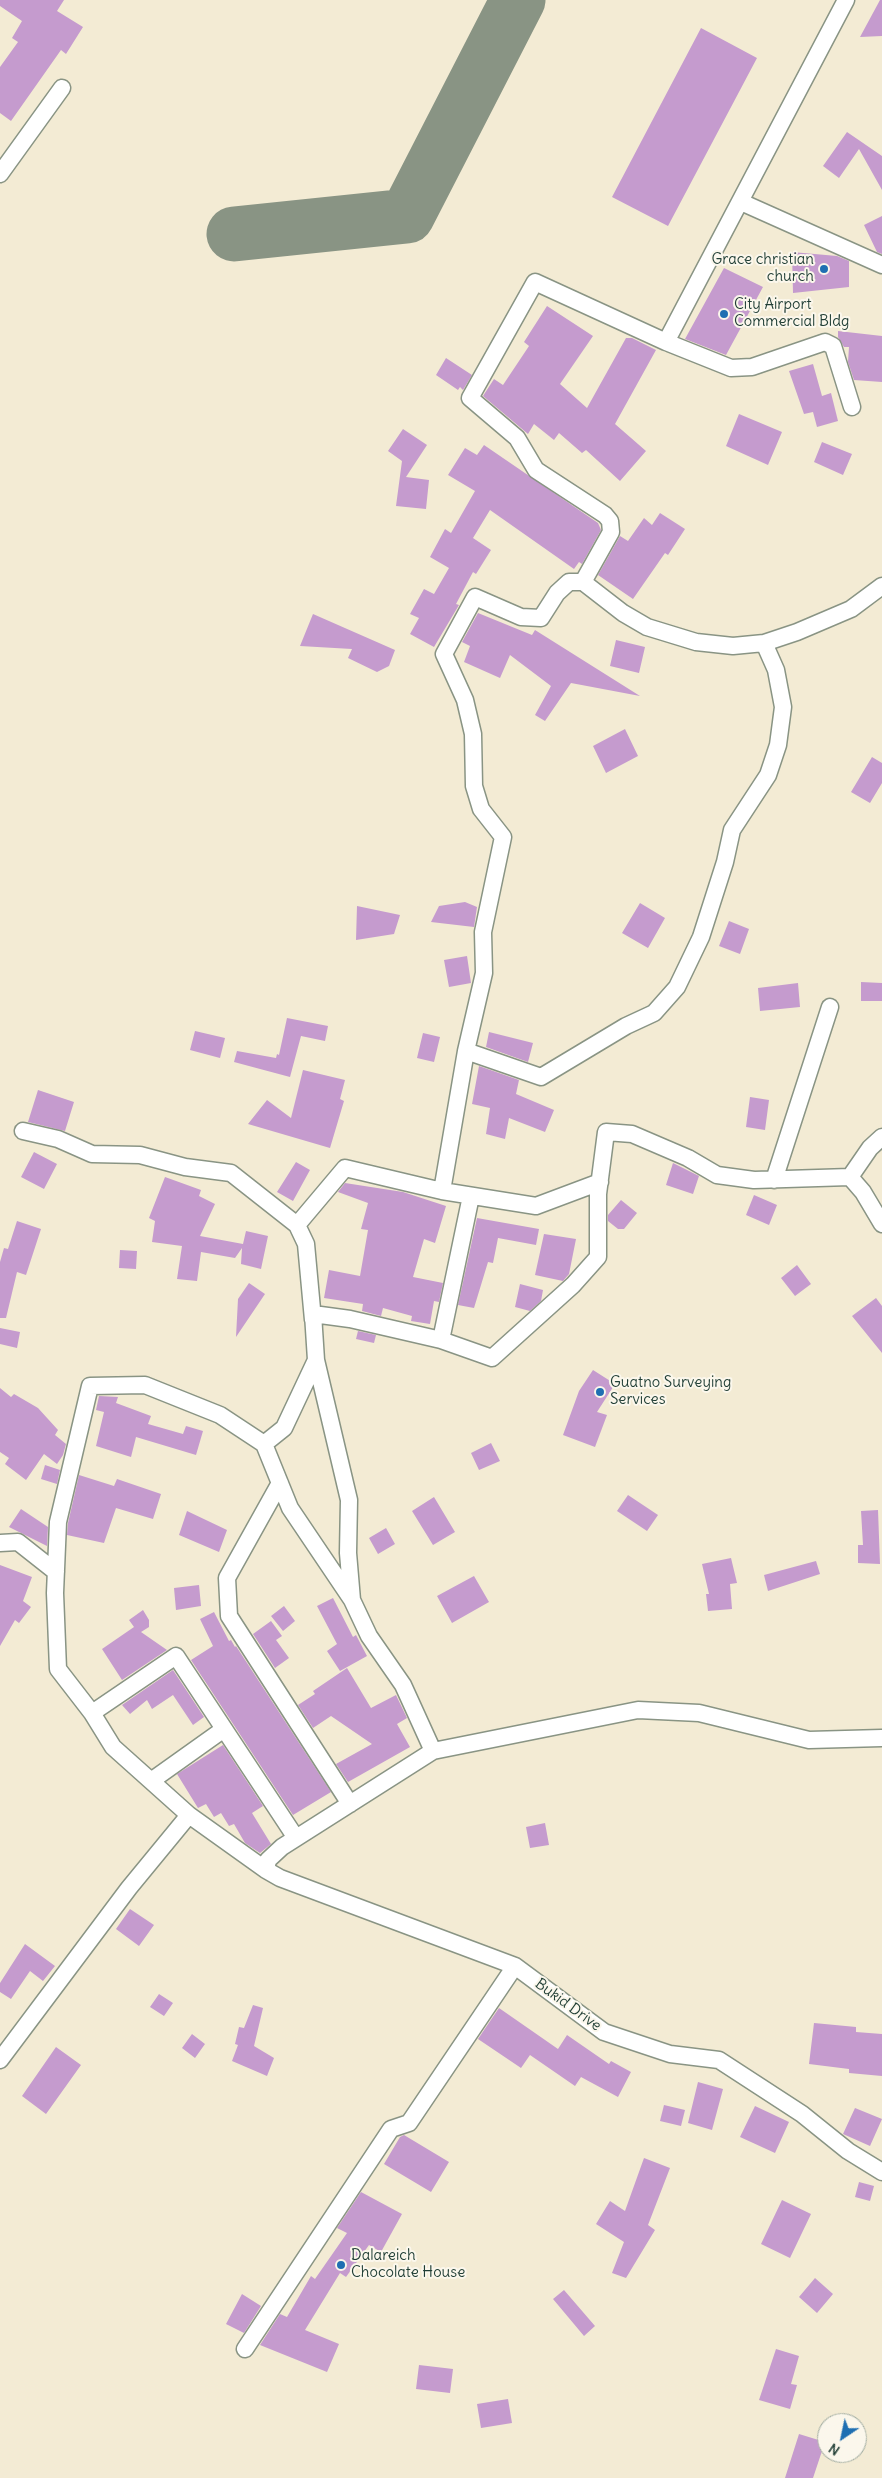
<!DOCTYPE html>
<html>
<head>
<meta charset="utf-8">
<style>
	body { margin:0 }
	#map { position:relative; width:882px; height:2478px; overflow:hidden; background:#f3ebd4; font-family:Delius,sans-serif }
	canvas { display:block }
	.north { position:absolute; left:817px; top:2413px; width:50px; height:50px; box-sizing:border-box; background:#fbf7ec; border:1px solid #a3ada2; border-radius:50%; rotate:214deg; font-size:14px; font-weight:700; line-height:20px; text-align:center; color:#1f3d34 }
	.north::after { content:''; display:block; margin:auto; width:18px; height:22px; background:#1f6fb2; clip-path:polygon(50% 0,100% 100%,50% 72%,0 100%) }
</style>
</head>
<body>
<div id="map">
<canvas width="882" height="2478"></canvas>
<div class="north">N</div>
</div>
<script>
const c = document.querySelector('canvas').getContext('2d');
c.lineJoin = 'round';
const toPath = rows => new Path2D(rows.map(r => 'M' + r).join(''));
function stroke(path, color, width, dash) { c.strokeStyle = color; c.lineWidth = width; c.lineCap = dash ? 'butt' : 'round'; c.setLineDash(dash || []); c.stroke(path); }
function fill(path, color) { c.fillStyle = color; c.fill(path, 'evenodd'); }
function write(font, color, halo, rows, align = 'center') {
  c.font = font + ' Delius,sans-serif'; c.lineWidth = 4; c.setLineDash([]); c.textBaseline = 'middle'; c.strokeStyle = halo; c.fillStyle = color; for (const [text, x, y, turn = 0] of rows) {
    c.save(); c.translate(x, y); c.rotate((+turn || 0) * Math.PI / 180); c.textAlign = isNaN(turn) ? turn : align; if (halo) c.strokeText(text, 0, 0); c.fillText(text, 0, 0); c.restore();
  }
}
stroke(toPath([
	[234,234,407,216,518,0]
]), '#899484', 55);
fill(toPath([
	[0,0,64,0,57,11,83,27,66,54,61,50,11,121,0,113,0,67,18,42,12,38,22,21,0,6],
	[880,0,882,0,882,36,860,37],
	[701,28,757,58,668,226,612,197],
	[847,132,882,156,882,190,859,149,839,178,823,166],
	[882,216,882,254,877,252,864,225],
	[792,252,837,256,849,261,849,287,793,293],
	[724,268,763,287,726,355,685,339],
	[547,306,593,336,560,384,587,408,626,338,632,338,656,350,615,424,646,451,620,481,586,450,582,453,559,433,554,440,534,424,528,434,483,396,494,379,503,385,529,346,524,342],
	[838,331,882,336,882,382,854,380,848,362,849,347,844,347,838,337],
	[446,358,472,375,463,390,460,387,458,390,436,375],
	[813,364,822,396,831,393,838,421,817,427,813,412,804,414,789,371],
	[739,414,782,432,768,465,726,446],
	[403,429,427,445,406,477,429,480,426,509,396,506,402,461,388,451],
	[822,442,852,454,843,475,814,462],
	[484,445,598,523,601,530,582,564,579,562,574,569,490,510,473,538,491,550,476,574,473,572,456,604,459,605,434,647,410,634,419,618,410,614,424,589,434,594,449,568,430,557,445,529,451,533,475,491,448,475,465,448,477,455],
	[660,513,685,529,668,555,665,553,633,599,598,575,620,536,628,541,644,518,652,525],
	[478,613,532,635,535,630,640,696,571,683,545,721,535,715,551,686,510,655,500,678,464,662,470,646,462,642],
	[313,614,395,650,389,666,377,672,348,658,352,649,300,646],
	[616,640,645,647,639,673,610,666],
	[625,729,638,756,606,773,593,746],
	[872,757,882,763,882,783,870,803,851,792],
	[465,902,477,907,474,927,431,922,439,906],
	[640,903,665,918,648,948,622,933],
	[357,906,400,915,394,934,356,940],
	[729,921,749,929,740,954,719,946],
	[467,956,471,983,449,987,444,960],
	[861,982,882,983,882,1001,861,1001],
	[798,983,800,1007,760,1011,758,988],
	[287,1018,328,1026,325,1041,301,1036,290,1077,234,1062,237,1051,276,1058,277,1054,279,1055],
	[195,1031,225,1038,220,1058,190,1050],
	[489,1032,533,1043,528,1062,486,1047],
	[423,1033,440,1037,434,1062,417,1058],
	[479,1066,519,1080,516,1094,554,1110,545,1132,509,1118,505,1139,486,1134,490,1108,472,1104],
	[303,1070,345,1080,340,1099,344,1101,330,1148,248,1124,267,1100,291,1118],
	[38,1090,74,1102,65,1131,28,1122],
	[750,1097,769,1100,765,1130,746,1127],
	[34,1152,57,1164,44,1189,21,1177],
	[296,1162,310,1170,293,1201,277,1192],
	[673,1163,699,1176,693,1194,666,1185],
	[165,1177,201,1190,199,1196,215,1204,200,1236,243,1244,246,1231,268,1236,261,1269,241,1264,242,1248,235,1258,201,1252,197,1281,177,1279,182,1246,152,1242,155,1221,149,1218],
	[345,1183,403,1192,446,1206,435,1243,424,1239,413,1277,443,1283,439,1302,434,1301,430,1324,411,1321,412,1316,383,1308,381,1316,362,1311,363,1304,324,1298,329,1270,360,1276,368,1230,361,1229,368,1203,338,1192],
	[754,1195,777,1205,769,1225,746,1215],
	[621,1200,637,1213,624,1229,618,1229,608,1221,608,1215],
	[477,1218,539,1229,536,1245,498,1238,493,1263,488,1262,474,1308,458,1305],
	[17,1221,41,1229,26,1275,17,1272,6,1318,0,1318,0,1262,4,1248,8,1249],
	[544,1234,576,1239,569,1274,563,1281,535,1275],
	[120,1250,137,1251,136,1269,119,1268],
	[797,1265,811,1284,795,1296,781,1278],
	[249,1283,265,1294,236,1337,238,1299],
	[520,1284,543,1290,541,1301,530,1311,515,1307],
	[876,1298,882,1306,882,1353,852,1316],
	[0,1328,20,1332,17,1348,0,1344],
	[358,1331,376,1335,374,1343,356,1339],
	[593,1370,615,1384,597,1412,607,1415,595,1447,563,1435,579,1391],
	[0,1388,11,1397,14,1394,38,1408,58,1430,55,1435,66,1444,63,1455,57,1464,44,1454,26,1480,5,1464,9,1458,0,1452],
	[99,1396,118,1397,116,1403,151,1416,148,1424,183,1434,186,1426,203,1431,196,1455,136,1437,131,1457,96,1446,104,1412,96,1410],
	[491,1443,500,1461,479,1470,471,1453],
	[45,1465,60,1470,57,1484,41,1479],
	[79,1475,114,1486,117,1479,161,1494,153,1519,116,1508,104,1543,67,1535,68,1523],
	[628,1495,658,1515,647,1531,617,1511],
	[434,1497,455,1532,433,1545,412,1511],
	[21,1509,48,1527,47,1546,9,1527],
	[878,1510,880,1564,858,1563,858,1545,863,1545,861,1511],
	[187,1511,227,1530,219,1552,179,1535],
	[386,1528,395,1544,378,1554,369,1538],
	[731,1558,737,1583,730,1584,732,1609,708,1611,706,1594,709,1594,702,1564],
	[816,1561,820,1574,768,1591,764,1575],
	[0,1565,32,1577,23,1601,31,1607,19,1623,15,1620,0,1646],
	[474,1576,489,1602,452,1623,437,1596],
	[199,1585,201,1606,176,1610,174,1588],
	[333,1598,353,1637,356,1635,367,1656,340,1671,327,1651,337,1644,317,1606],
	[284,1606,295,1621,283,1631,271,1616],
	[143,1610,149,1620,149,1627,141,1632,167,1650,122,1680,102,1649,134,1627,129,1620],
	[214,1612,229,1641,231,1640,235,1647,236,1646,331,1792,293,1815,191,1660,213,1646,200,1619],
	[271,1621,282,1636,276,1640,289,1658,275,1668,253,1634],
	[347,1668,371,1708,396,1695,407,1718,397,1724,410,1747,348,1782,336,1764,372,1744,331,1716,313,1728,298,1705,315,1694,313,1691],
	[173,1670,204,1717,193,1725,173,1695,152,1709,147,1700,130,1714,122,1705],
	[223,1745,263,1806,252,1813,271,1844,260,1853,245,1843,234,1824,229,1826,221,1813,214,1817,206,1804,198,1808,177,1774],
	[545,1823,549,1845,530,1848,526,1827],
	[130,1909,154,1925,139,1946,116,1929],
	[25,1944,55,1966,43,1981,30,1971,11,1999,0,1992,0,1983],
	[159,1994,173,2003,164,2016,150,2007],
	[253,2005,263,2008,254,2046,274,2058,267,2076,232,2061,238,2045,235,2044,239,2027,244,2028],
	[499,2008,558,2049,567,2035,609,2064,611,2061,631,2072,618,2097,581,2077,575,2086,530,2055,521,2068,478,2039],
	[814,2023,856,2027,856,2032,882,2034,882,2076,849,2073,849,2069,809,2064],
	[192,2034,205,2044,195,2058,182,2048],
	[56,2047,81,2065,46,2114,22,2096],
	[698,2082,723,2089,712,2130,688,2123],
	[664,2105,685,2110,681,2126,660,2121],
	[755,2106,789,2122,775,2153,740,2137],
	[855,2108,882,2119,870,2146,843,2134],
	[404,2135,449,2162,431,2192,384,2164,400,2137],
	[644,2158,670,2168,648,2225,655,2230,626,2278,612,2273,624,2242,596,2224,610,2201,625,2211],
	[859,2182,874,2186,870,2201,855,2197],
	[361,2192,402,2214,381,2252,369,2245,346,2277,340,2273,305,2330,339,2344,327,2372,260,2345,280,2314,287,2317,311,2276,315,2279,347,2233,337,2228],
	[782,2200,811,2214,790,2258,761,2244],
	[815,2278,833,2294,817,2313,799,2297],
	[564,2290,595,2326,584,2336,553,2299],
	[242,2294,261,2306,244,2333,226,2324],
	[776,2349,799,2356,791,2384,797,2385,790,2409,759,2400],
	[419,2365,453,2369,450,2393,416,2389],
	[508,2399,512,2423,481,2428,477,2404],
	[799,2434,825,2442,813,2478,785,2478]
]), '#c59bce');
const street = toPath([
	[0,174,62,88],
	[741,202,882,265],
	[666,342,846,0],
	[583,582,623,613,647,627,696,642,733,646,764,643,797,632,851,609,882,586],
	[466,1051,541,1077,626,1026,654,1013,677,987,701,937,725,862,732,830,768,775,778,745,783,707,776,670,764,643],
	[23,1131,58,1139,92,1154,140,1155,185,1167,231,1173,297,1225,306,1244,313,1320],
	[882,1137,870,1148,850,1177,863,1192,882,1224],
	[774,1180,830,1007],
	[600,1182,536,1206,442,1191,466,1051,484,973,483,932,503,837,481,809,474,786,473,734,465,700,444,654,475,597,521,617,541,618,557,593,569,582,583,582,611,532,610,521,605,515,536,470,517,438,470,398,535,282,666,342,731,368,752,367,825,342,833,346,852,407],
	[297,1225,345,1168,442,1191],
	[441,1340,471,1196],
	[264,1444,284,1428,316,1360],
	[280,1483,227,1578,229,1616,350,1804],
	[0,1543,18,1542,56,1572],
	[352,1600,290,1508,264,1444,220,1415,145,1385,90,1386,58,1522,55,1593,58,1669,92,1713,113,1747,189,1815,266,1870,280,1878,515,1966,604,2032,670,2054,719,2060,802,2114,848,2151,882,2172],
	[92,1713,176,1656,296,1838],
	[433,1751,403,1685,369,1636,352,1600,348,1553,349,1500,316,1360,313,1314,350,1319,441,1340,492,1358,573,1285,598,1257,598,1194,606,1132,632,1134,688,1158,717,1175,754,1180,850,1177],
	[151,1781,224,1729],
	[266,1870,268,1860,282,1847,433,1751,638,1710,699,1713,809,1740,882,1738],
	[0,2060,129,1888,189,1815],
	[245,2349,391,2129,409,2123,515,1966]
]);
stroke(street, '#899484', 19);
stroke(street, '#fff', 16);
for (const [x, y, r, color] of [
	[824,269,5,"#1f6fb2"],
	[724,314,5,"#1f6fb2"],
	[600,1392,5,"#1f6fb2"],
	[341,2265,5,"#1f6fb2"]
]) { const dot = new Path2D(); dot.arc(x, y, r, 0, 2 * Math.PI); c.fillStyle = color; c.fill(dot); stroke(dot, '#fbf7ec', 2); }
write('15px', '#1f3d34', '#fbf7ec', [
	["Grace christian",814,260,"right"],
	["church",814,277,"right"],
	["City Airport",734,305],
	["Commercial Bldg",734,322],
	["Guatno Surveying",610,1383],
	["Services",610,1400],
	["Dalareich",351,2256],
	["Chocolate House",351,2273]
], 'left');
write('15px', '#1f3d34', '#fbf7ec', [
	["Bukid Drive",568,2005,36]
]);
</script>
</body>
</html>
